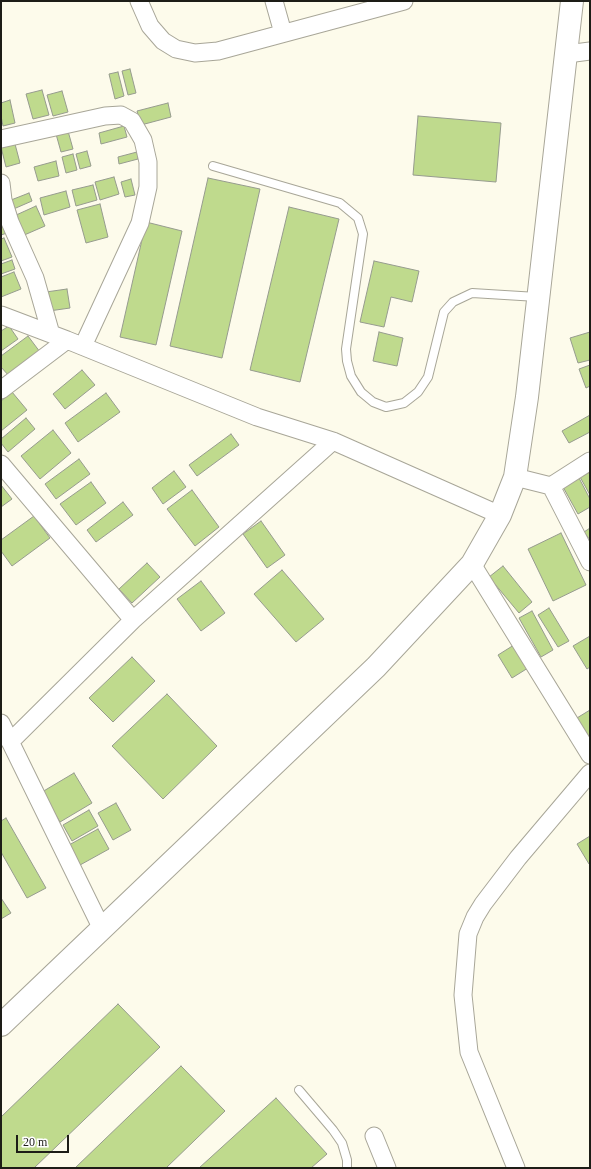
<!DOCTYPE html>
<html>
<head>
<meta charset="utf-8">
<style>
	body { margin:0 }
	#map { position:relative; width:591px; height:1169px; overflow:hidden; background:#fdfbeb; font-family:Georgia,serif }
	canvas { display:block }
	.frame { position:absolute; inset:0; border:2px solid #1d1d17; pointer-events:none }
	.scale { position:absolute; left:16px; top:1135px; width:53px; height:18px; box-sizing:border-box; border:2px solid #1d1d17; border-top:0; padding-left:5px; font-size:12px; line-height:14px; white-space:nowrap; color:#1d1d17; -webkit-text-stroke:3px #fff; paint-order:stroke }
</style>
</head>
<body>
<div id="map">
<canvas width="591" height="1169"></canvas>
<div class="frame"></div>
<div class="scale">20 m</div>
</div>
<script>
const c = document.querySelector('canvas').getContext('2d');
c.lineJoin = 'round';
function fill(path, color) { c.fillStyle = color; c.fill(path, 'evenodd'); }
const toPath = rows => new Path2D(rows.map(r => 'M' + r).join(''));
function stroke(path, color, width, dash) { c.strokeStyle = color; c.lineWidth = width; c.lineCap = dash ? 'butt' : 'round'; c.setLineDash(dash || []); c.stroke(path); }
const building = toPath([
	[130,69,136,93,128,95,122,71,130,69],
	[118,72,124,96,115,99,109,74,118,72],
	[42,90,49,115,33,119,26,94,42,90],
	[62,91,68,112,53,116,47,95,62,91],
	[10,100,15,123,3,126,1,116,1,103,10,100],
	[168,103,171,117,141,125,137,111,168,103],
	[418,116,501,123,496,182,413,175,418,116],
	[124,126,127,137,101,144,99,133,124,126],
	[68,131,73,149,61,152,56,134,68,131],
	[15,144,20,163,6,167,1,147,15,144],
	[87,151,91,166,80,169,76,154,87,151],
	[137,152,138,159,119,164,118,157,137,152],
	[73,154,77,170,66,173,62,157,73,154],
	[56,161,59,176,38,181,34,167,56,161],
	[114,177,119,194,100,200,95,182,114,177],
	[208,178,260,189,222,358,170,346,208,178],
	[131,179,135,195,125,197,121,182,131,179],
	[93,185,97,200,76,206,72,190,93,185],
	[66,191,70,207,44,215,40,198,66,191],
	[29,193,32,201,9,211,6,202,29,193],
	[100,204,108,237,86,243,77,210,100,204],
	[36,206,45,226,22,236,14,216,36,206],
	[289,207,339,219,300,382,250,370,289,207],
	[1,218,7,233,1,235,1,218],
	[146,222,182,231,156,345,120,337,146,222],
	[4,238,12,257,1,261,1,239,4,238],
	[12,260,15,269,1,274,1,264,12,260],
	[374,261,419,271,412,302,391,297,384,327,360,322,374,261],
	[14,272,21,289,1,297,1,277,14,272],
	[67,289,70,308,49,311,46,292,67,289],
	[9,326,18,339,1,351,1,331,9,326],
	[379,332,403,338,397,366,373,361,379,332],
	[590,332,590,360,578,363,570,338,590,332],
	[28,336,40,352,9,376,1,367,1,356,28,336],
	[590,365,590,386,586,388,579,369,590,365],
	[82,370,95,385,65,409,53,394,82,370],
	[12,392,27,410,1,431,1,401,12,392],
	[106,393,120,412,78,442,65,423,106,393],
	[590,415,590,432,569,443,562,431,590,415],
	[26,418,35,429,8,452,1,443,1,439,26,418],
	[53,430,71,453,40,479,21,456,53,430],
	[231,434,239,445,197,476,189,465,231,434],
	[79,459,90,474,56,499,45,484,79,459],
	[174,471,186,487,163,504,152,488,174,471],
	[590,472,590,495,580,477,590,472],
	[579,478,590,499,590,507,578,514,563,487,579,478],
	[91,482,106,503,76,525,60,504,91,482],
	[1,485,12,499,1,507,1,485],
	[192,490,219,527,195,546,167,509,192,490],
	[123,502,133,515,96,542,87,530,123,502],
	[34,516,50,538,12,566,1,551,1,540,34,516],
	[261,521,285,555,267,568,243,534,261,521],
	[590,528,590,540,584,532,590,528],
	[561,533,586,585,553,601,528,549,561,533],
	[147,563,160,577,132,603,119,589,147,563],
	[503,566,532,602,519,613,489,577,503,566],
	[282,570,324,619,296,642,254,594,282,570],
	[201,581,225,613,201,631,177,599,201,581],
	[549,608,569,641,558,647,538,615,549,608],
	[532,611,553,650,541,657,519,618,532,611],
	[590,636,590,667,587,669,573,646,590,636],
	[514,645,528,668,512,678,498,655,514,645],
	[132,657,155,681,113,722,89,698,132,657],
	[167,694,217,746,163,799,112,746,167,694],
	[590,710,590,746,572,721,590,710],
	[74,773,92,803,60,822,42,792,74,773],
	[116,803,131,830,113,840,98,813,116,803],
	[89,810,98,826,72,841,63,825,89,810],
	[6,818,46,888,27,898,1,852,1,821,6,818],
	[98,829,109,849,80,865,69,845,98,829],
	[590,836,590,864,589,864,577,844,590,836],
	[1,898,11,913,1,919,1,898],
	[118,1004,160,1047,34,1168,1,1168,1,1117,118,1004],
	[181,1066,225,1111,166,1168,75,1168,181,1066],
	[276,1098,327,1154,311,1168,199,1168,276,1098]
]);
fill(building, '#bfda8d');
stroke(building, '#969b8e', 1);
const lane = toPath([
	[213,166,340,203,358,218,363,234,346,349,347,361,351,376,361,392,373,402,386,407,404,403,418,392,428,377,444,312,453,302,472,293,537,297],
	[299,1090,333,1130,342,1143,347,1160,347,1168]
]);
const street = toPath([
	[139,1,150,26,163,41,176,49,195,53,218,51,404,1],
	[274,1,283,33],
	[567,54,590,51],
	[1,139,105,116,121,115,132,121,143,140,148,162,148,187,140,223,83,346],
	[1,183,3,200,10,222,35,278,51,334],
	[1,315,67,340,257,417,333,441,500,515],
	[1,390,67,340],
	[1,464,133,620],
	[515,477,551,486,590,461],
	[551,486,590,562],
	[472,564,590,755],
	[1,723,102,929],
	[10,742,133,620,333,441],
	[374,1136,387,1168],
	[516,1168,469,1052,463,995,468,934,475,917,483,904,518,858,590,773]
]);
const primary = toPath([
	[1,1025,376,667,472,564,500,515,515,477,527,397,572,1]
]);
stroke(lane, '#a8a698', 10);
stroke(street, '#a8a698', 19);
stroke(primary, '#a8a698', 24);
stroke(lane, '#fff', 8);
stroke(street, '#fff', 17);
stroke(primary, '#fff', 22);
</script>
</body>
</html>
